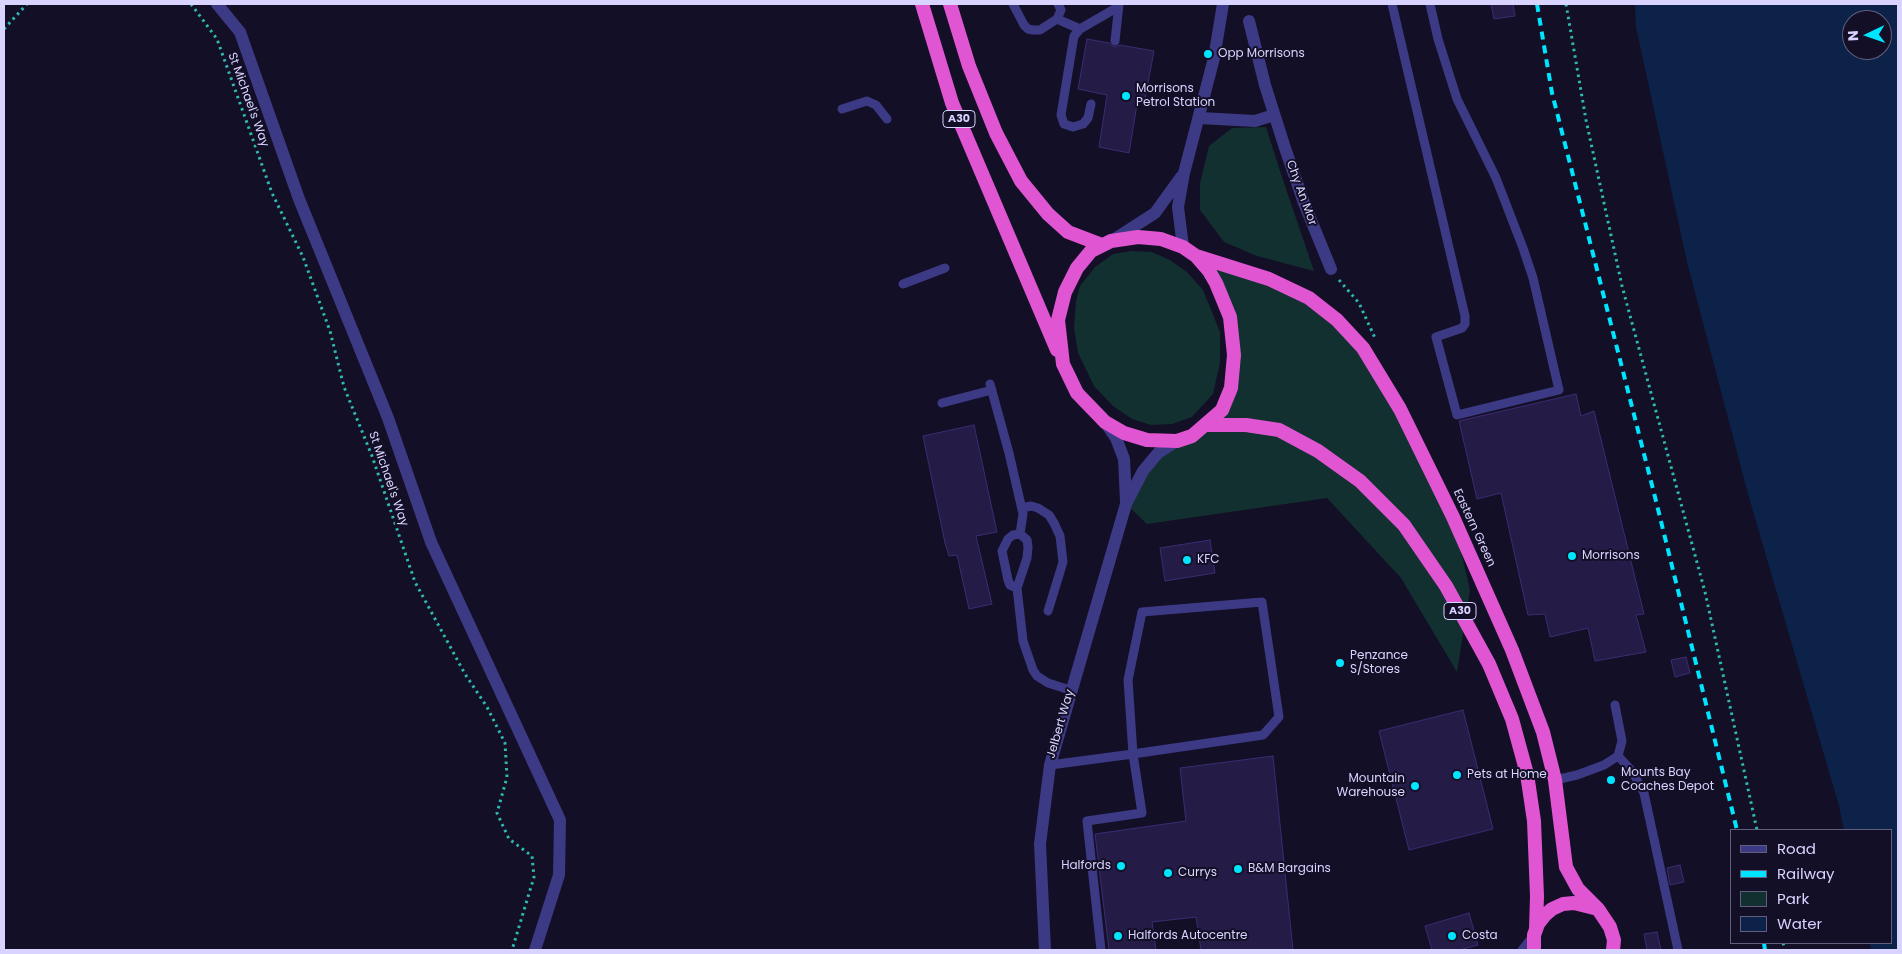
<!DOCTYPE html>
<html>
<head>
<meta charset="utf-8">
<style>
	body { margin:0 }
	#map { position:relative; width:1902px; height:954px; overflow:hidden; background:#130f26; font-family:Poppins,sans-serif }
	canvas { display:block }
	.frame { position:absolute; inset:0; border:5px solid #d9d4ff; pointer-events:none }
	.legend { position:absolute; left:1730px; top:829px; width:162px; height:115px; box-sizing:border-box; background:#130f26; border:1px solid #625e7d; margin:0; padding:6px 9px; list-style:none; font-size:15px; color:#d9d4ff }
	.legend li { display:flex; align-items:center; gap:10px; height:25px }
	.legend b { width:25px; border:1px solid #625e7d }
	.north { position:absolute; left:1842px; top:10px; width:50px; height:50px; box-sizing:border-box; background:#130f26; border:1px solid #625e7d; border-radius:50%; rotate:267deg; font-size:14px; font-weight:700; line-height:20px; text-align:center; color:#d9d4ff }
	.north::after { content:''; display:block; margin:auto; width:18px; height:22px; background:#00e5ff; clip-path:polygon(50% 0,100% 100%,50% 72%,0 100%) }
</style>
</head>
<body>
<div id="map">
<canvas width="1902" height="954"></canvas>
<div class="frame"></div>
<ul class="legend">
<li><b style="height:6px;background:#3d3a85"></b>Road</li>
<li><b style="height:6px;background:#00e5ff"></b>Railway</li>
<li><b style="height:14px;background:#12302f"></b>Park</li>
<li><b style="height:14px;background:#0c2248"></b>Water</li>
</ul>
<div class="north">N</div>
</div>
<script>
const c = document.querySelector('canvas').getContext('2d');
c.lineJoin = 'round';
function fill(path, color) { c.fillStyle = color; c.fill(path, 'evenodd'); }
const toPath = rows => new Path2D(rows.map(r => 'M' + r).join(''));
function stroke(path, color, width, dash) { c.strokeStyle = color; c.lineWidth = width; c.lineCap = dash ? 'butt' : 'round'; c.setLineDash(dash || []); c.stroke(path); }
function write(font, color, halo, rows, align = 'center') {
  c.font = font + ' Poppins,sans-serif'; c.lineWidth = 4; c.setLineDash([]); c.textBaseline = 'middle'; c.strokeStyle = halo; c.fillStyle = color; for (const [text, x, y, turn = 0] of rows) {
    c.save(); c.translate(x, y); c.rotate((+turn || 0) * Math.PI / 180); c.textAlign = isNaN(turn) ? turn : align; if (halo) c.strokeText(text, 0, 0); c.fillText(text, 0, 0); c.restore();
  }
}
fill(toPath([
	[1266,127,1282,177,1314,271,1257,256,1224,242,1200,210,1200,183,1209,146,1232,128],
	[1132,251,1152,252,1170,260,1187,272,1203,290,1220,332,1220,363,1213,394,1192,417,1172,424,1151,425,1132,419,1113,406,1094,386,1078,353,1074,328,1076,301,1080,286,1095,267,1113,254],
	[1196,256,1309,298,1363,348,1453,517,1470,590,1457,672,1401,578,1327,498,1147,524,1126,504,1143,471,1207,425,1231,388,1230,317]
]), '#12302f');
fill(toPath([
	[1635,4,1898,4,1898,950,1871,950,1870,943,1891,943,1891,830,1844,830,1839,806,1748,494,1687,262,1636,27],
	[1852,20,1882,20,1882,50,1852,50]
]), '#0c2248');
const building = toPath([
	[1491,4,1513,4,1515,16,1494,19,1491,4],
	[1087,39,1109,43,1114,47,1120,45,1154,51,1145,99,1138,98,1129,153,1099,147,1107,95,1078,89,1087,39],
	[1576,394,1581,416,1594,411,1644,614,1636,615,1646,652,1595,661,1588,628,1550,637,1545,614,1528,615,1501,493,1477,499,1459,421,1576,394],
	[974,425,997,532,976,536,992,604,969,609,957,555,949,556,945,543,923,436,974,425],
	[1210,540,1215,573,1165,581,1160,548,1210,540],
	[1686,657,1690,673,1675,677,1671,660,1686,657],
	[1463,710,1493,829,1409,850,1379,731,1463,710],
	[1273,756,1293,950,1201,950,1196,917,1152,922,1156,950,1109,950,1095,834,1186,821,1180,768,1273,756],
	[1680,865,1684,882,1670,885,1667,868,1680,865],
	[1469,913,1478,945,1459,950,1432,950,1425,926,1469,913],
	[1657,932,1661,950,1647,950,1644,934,1657,932]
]);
fill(building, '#241b47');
stroke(building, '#3b2d73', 1);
stroke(toPath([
	[191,4,217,39,272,193,303,257,330,331,344,387,372,456,415,582,465,674,487,707,505,743,507,777,497,813,509,839,532,856,534,877,512,950],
	[1566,4,1586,120,1622,286,1705,592,1757,830],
	[4,29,27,4],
	[1339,280,1359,303,1375,338],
	[1783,943,1785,950]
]), '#2fb8b0', 3, [2.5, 4]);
stroke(toPath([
	[1013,4,1024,25,1028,29,1033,30,1040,30,1057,19,1061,10,1058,4],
	[1392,4,1465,316,1465,324,1462,328,1436,337,1457,415,1559,390,1533,278,1523,248,1496,178,1457,99,1438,39,1430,4],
	[1057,19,1080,29],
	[1115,41,1119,4],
	[1091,104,1088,118,1083,124,1073,127,1064,124,1061,115,1074,36,1080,29,1118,7],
	[842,109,867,101,876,105,887,119],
	[903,284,945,268],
	[990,384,1009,453,1023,514,1020,534],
	[942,403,992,390],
	[1022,508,1031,506,1038,508,1049,515,1054,523,1060,536,1063,562,1048,611],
	[1017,588,1010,585,1008,580,1002,551,1008,539,1013,535,1020,534,1027,540,1028,547,1027,558,1017,588,1023,641,1033,670,1037,676,1048,683,1070,690],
	[1262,602,1279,717,1263,735,1133,754,1128,680,1142,612,1262,602],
	[1618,756,1632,771,1644,793,1678,950],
	[1050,765,1133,754,1142,813,1087,821,1101,950],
	[1555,780,1577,775,1604,765,1618,756,1622,741,1615,705],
	[1522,950,1534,935]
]), '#3d3a85', 9);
stroke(toPath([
	[217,4,240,32,299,199,388,418,431,542,560,820,559,875,535,950],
	[1249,21,1265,85,1285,148,1304,203,1331,269],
	[1200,118,1255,121,1274,115]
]), '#3d3a85', 12);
stroke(toPath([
	[1113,240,1155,213,1181,177],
	[1183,247,1178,207,1184,173,1214,58,1223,4],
	[1105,422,1116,438,1124,459,1126,501],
	[1045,950,1040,844,1050,765,1126,504,1143,471,1158,453,1177,441]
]), '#3d3a85', 12);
stroke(toPath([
	[922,4,952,103,1057,350],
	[950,4,969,66,996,133,1021,181,1048,214,1068,232,1102,245],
	[1138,237,1161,239,1183,247,1196,256,1209,271,1216,283,1230,317,1234,355,1231,388,1222,410,1192,436,1177,441,1147,440,1124,433,1105,422,1077,393,1063,364,1058,320,1065,292,1077,268,1091,251,1111,241,1138,237],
	[1196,256,1269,279,1309,298,1337,320,1363,348,1400,409,1453,517,1512,650,1543,732,1555,780,1566,867,1578,889,1598,909],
	[1207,425,1246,425,1279,430,1318,451,1360,481,1404,525,1446,586,1489,664,1512,719,1527,774,1534,821,1537,896,1536,929],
	[1534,950,1534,935,1538,924,1545,915,1552,909,1563,904,1574,903,1598,909,1610,927,1614,940,1613,950]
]), '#e055d1', 14);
stroke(toPath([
	[1537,4,1552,93,1655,497,1737,830],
	[1764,943,1765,950]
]), '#00e5ff', 4, [8, 6]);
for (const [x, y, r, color] of [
	[1208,54,5,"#00e5ff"],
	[1126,96,5,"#00e5ff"],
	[1572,556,5,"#00e5ff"],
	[1187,560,5,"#00e5ff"],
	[1340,663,5,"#00e5ff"],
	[1457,775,5,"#00e5ff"],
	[1611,780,5,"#00e5ff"],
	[1415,786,5,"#00e5ff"],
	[1121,866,5,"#00e5ff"],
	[1238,869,5,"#00e5ff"],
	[1168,873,5,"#00e5ff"],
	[1118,936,5,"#00e5ff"],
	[1452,936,5,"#00e5ff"]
]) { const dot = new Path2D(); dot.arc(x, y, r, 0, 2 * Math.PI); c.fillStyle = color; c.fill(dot); stroke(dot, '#130f26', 2); }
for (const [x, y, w] of [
	[959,119,32],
	[1460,611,32]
]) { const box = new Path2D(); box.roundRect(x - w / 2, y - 8.5, w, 17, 4); c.fillStyle = '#130f26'; c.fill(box); stroke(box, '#d9d4ff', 1); }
write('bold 11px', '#d9d4ff', null, [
	["A30",959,119],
	["A30",1460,611]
]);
write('12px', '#d9d4ff', '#130f26', [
	["Opp Morrisons",1218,54],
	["Morrisons",1136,89],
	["Petrol Station",1136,103],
	["Morrisons",1582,556],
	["KFC",1197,560],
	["Penzance",1350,656],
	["S/Stores",1350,670],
	["Mounts Bay",1621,773],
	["Coaches Depot",1621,787],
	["Pets at Home",1467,775],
	["Mountain",1405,779,"right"],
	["Warehouse",1405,793,"right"],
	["Halfords",1111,866,"right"],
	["B&M Bargains",1248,869],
	["Currys",1178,873],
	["Halfords Autocentre",1128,936],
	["Costa",1462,936]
], 'left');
write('12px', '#d9d4ff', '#130f26', [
	["St Michael's Way",248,100,70],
	["Chy An Mor",1301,193,70],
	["St Michael's Way",388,479,71],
	["Eastern Green",1474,528,65],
	["Jelbert Way",1061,724,-74]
]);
</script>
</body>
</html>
